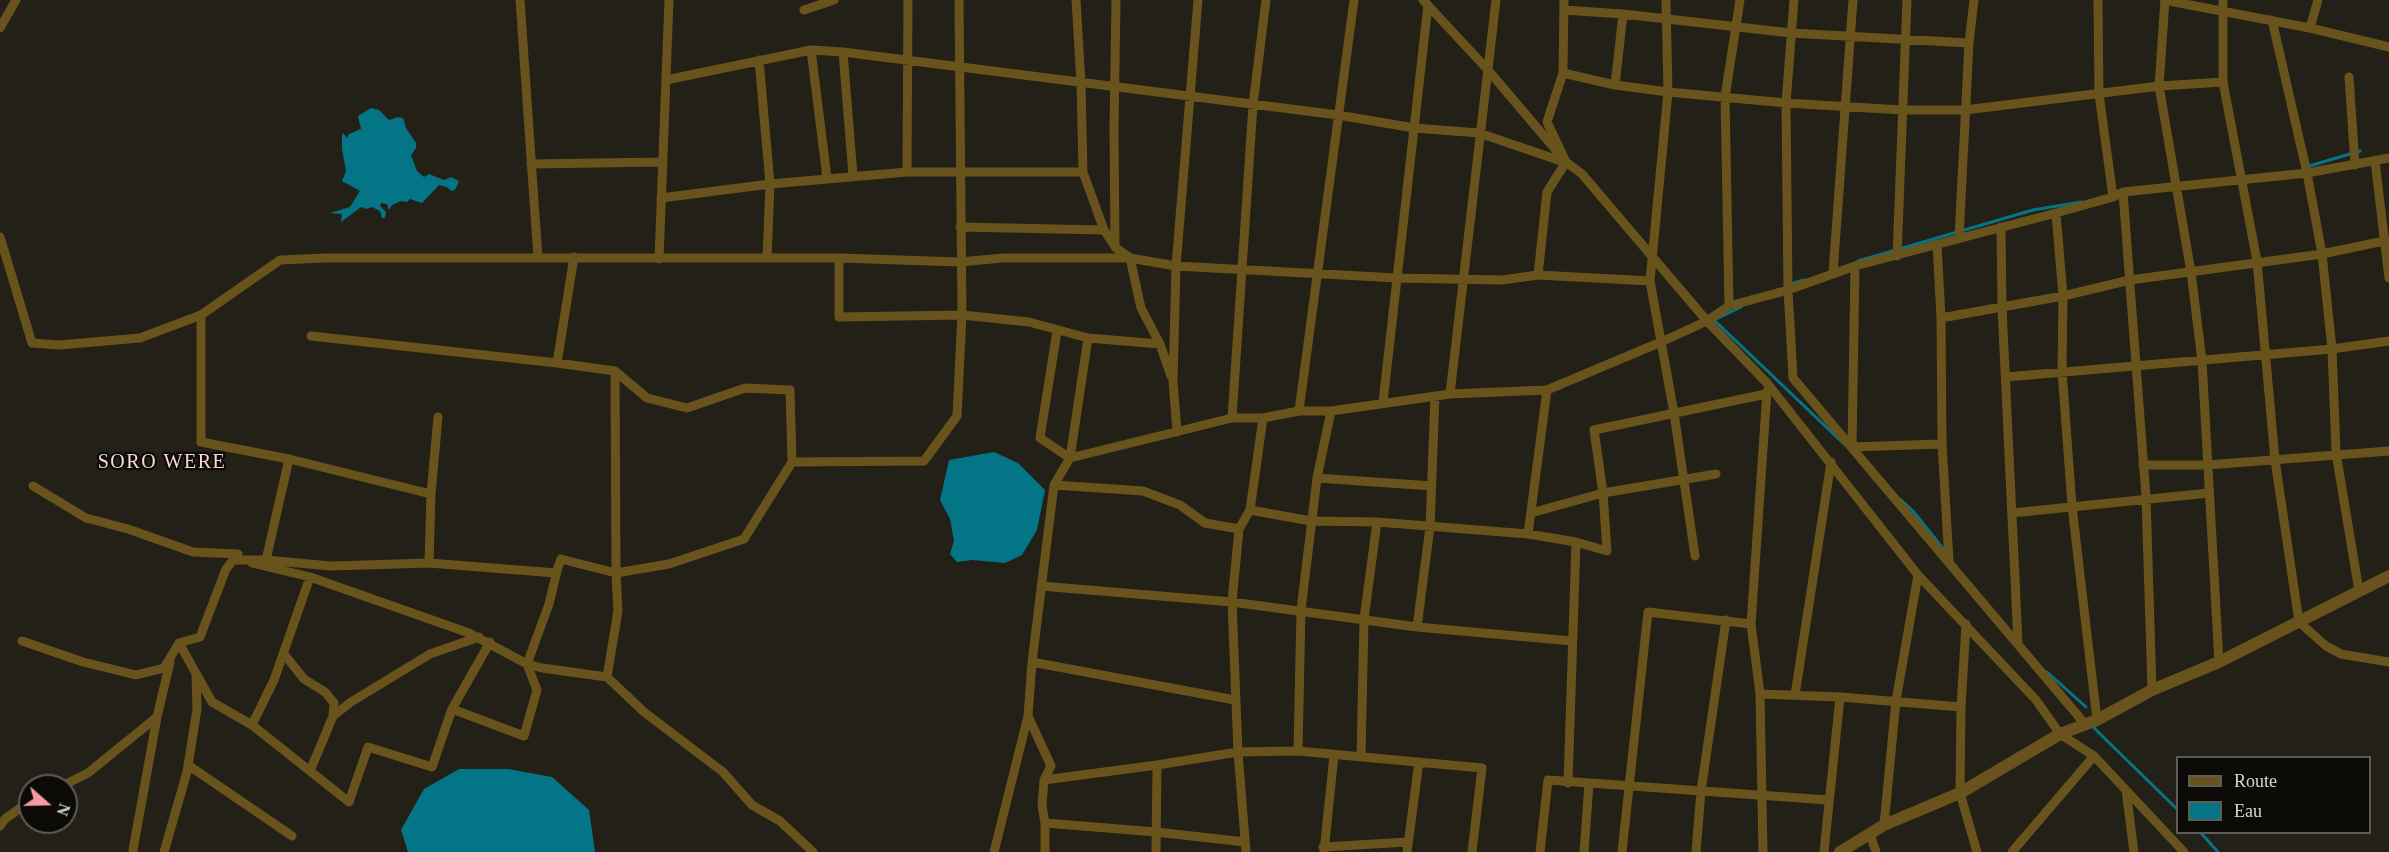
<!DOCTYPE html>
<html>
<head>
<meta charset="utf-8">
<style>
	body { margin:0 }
	#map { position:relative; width:2389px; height:852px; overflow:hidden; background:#232017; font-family:Georgia,serif }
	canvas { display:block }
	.legend { position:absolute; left:2176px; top:756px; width:195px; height:78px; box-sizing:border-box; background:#0b0a06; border:2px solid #5d5c57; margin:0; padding:8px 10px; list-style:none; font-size:18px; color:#d9d7d1 }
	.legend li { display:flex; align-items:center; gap:12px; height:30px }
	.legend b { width:30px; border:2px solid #5d5c57 }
	.north { position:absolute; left:18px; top:774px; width:60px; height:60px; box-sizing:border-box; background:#0b0a06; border:2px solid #5d5c57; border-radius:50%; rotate:110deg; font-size:16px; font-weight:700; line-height:24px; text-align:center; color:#d9d7d1 }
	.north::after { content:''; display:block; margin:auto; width:21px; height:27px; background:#f49aa3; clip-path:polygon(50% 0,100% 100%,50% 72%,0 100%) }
</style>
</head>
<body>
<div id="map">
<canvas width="2389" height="852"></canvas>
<ul class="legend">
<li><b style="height:8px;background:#69531c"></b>Route</li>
<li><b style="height:16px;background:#037587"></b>Eau</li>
</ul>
<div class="north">N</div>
</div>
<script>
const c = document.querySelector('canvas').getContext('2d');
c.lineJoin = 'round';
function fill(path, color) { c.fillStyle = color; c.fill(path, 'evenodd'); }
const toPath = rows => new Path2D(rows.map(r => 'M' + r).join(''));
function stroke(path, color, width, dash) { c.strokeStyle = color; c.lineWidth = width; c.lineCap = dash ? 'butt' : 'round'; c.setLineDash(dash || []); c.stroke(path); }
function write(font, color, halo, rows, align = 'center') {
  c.font = font + ' Georgia,serif'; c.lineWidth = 4.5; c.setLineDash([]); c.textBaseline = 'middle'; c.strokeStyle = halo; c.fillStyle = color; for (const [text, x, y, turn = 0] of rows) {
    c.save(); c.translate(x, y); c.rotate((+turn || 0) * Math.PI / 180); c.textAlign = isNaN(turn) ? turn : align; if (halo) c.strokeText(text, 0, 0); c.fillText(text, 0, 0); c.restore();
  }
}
fill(toPath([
	[371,108,379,110,389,120,398,117,403,118,406,128,416,143,416,148,411,155,417,171,424,177,429,174,444,180,451,177,459,181,455,190,451,191,447,187,439,185,422,203,410,199,407,202,401,201,392,205,389,210,387,204,381,203,380,206,386,212,385,218,382,218,380,211,372,207,366,209,361,207,341,222,342,214,330,213,350,207,360,191,342,181,346,171,342,149,342,136,343,133,347,138,349,134,361,129,358,116],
	[994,452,1018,463,1045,490,1037,530,1022,555,1005,563,972,560,957,562,950,554,954,541,950,519,940,500,949,460],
	[459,769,508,769,552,777,589,810,595,852,408,852,401,830,424,789]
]), '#037587');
stroke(toPath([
	[2306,167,2360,151],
	[1858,261,2033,210,2081,202],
	[1790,284,1804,280],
	[1741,307,1714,320,1844,444],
	[1900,499,1913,511,1945,551],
	[2047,672,2086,707],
	[2093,727,2178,810],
	[2200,832,2218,852]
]), '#037587', 3);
stroke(toPath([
	[520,0,538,258],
	[1076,0,1081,83,1083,172,1104,230,1116,248,1130,258,1141,308,1160,344,1171,376],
	[1423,0,1488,70,1566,162,1582,174,1707,321,1767,383,1918,575,2036,700,2060,734,2094,756,2184,852],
	[1666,0,1668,92,1650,281,1674,413,1695,556],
	[1794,0,1786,103,1788,290,1793,378,2085,724],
	[2098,0,2099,94,2113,197],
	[2164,0,2310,28,2389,47],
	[2165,0,2159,86,2191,272,2202,361,2219,662],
	[2223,0,2223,82,2257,261,2275,460,2299,622,2326,646,2341,654,2389,662],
	[804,10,834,0],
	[1564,10,1623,14,1791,33,1969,43],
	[2272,20,2307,173,2322,254,2332,349,2336,453,2359,591],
	[0,28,16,0],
	[2310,28,2318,0],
	[811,50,827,178],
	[843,52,853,176],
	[759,60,770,184,767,258],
	[1563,73,1615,85,1668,92,1786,103,1902,110,1965,110,2159,86,2223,82],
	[2349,77,2355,165],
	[666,80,811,50,843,52,1338,115,1414,128,1479,133,1564,162],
	[1615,85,1623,14],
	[2375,161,2389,278],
	[531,164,663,162],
	[907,172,908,0],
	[2123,192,2146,497,2152,690],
	[661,198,770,184,907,172,1083,172],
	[2056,213,2063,296,2062,371,2072,506,2097,720],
	[960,227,1104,230],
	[2001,227,2002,307,2018,642],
	[0,237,32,343,59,345,140,338,201,315,280,260,325,258,839,258,960,262,1003,258,1130,258,1176,266,1397,278,1502,280,1538,275,1650,281],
	[1959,238,1969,43,1974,0],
	[1937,244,1941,318,1942,444,1949,561],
	[1115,247,1114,128,1116,0],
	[1897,256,1907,0],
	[839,258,839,317,962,315,1029,322,1088,338,1160,344],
	[659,259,669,0],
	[1855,266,1852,447,1942,444],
	[1833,273,1853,0],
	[1538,275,1547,192,1566,162,1547,122,1563,73,1564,0],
	[1729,306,1725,97,1740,0],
	[201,315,201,442,289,459,431,494],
	[1941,318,2063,296,2130,280,2322,254,2389,240],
	[1057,331,1040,438,1070,458,1232,418,1263,418,1299,411,1331,411,1450,394,1547,390,1661,342,1707,321,1729,306,1788,290,1855,266,2056,213,2113,197,2123,192,2307,173,2389,158],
	[311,336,557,363,615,371,647,398,687,408,745,388,790,390,792,462],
	[1088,338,1070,458,1054,485,1032,662,1028,716,1051,766,1044,780,1157,765,1238,752,1298,751,1482,768,1472,852],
	[557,363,574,257],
	[2006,377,2332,349,2389,341],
	[1450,394,1496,0],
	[1383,402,1428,5],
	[1299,411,1354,0],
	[1232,418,1253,105,1266,0],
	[1177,432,1173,381,1176,266,1198,0],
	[2143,465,2207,465,2389,451],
	[1317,478,1432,486],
	[1054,485,1143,491,1180,505,1205,523,1239,529],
	[33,486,86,518,128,529,193,552,238,554,236,560],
	[1250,510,1311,521,1377,522,1528,534,1576,542,1607,551,1603,493,1594,430,1766,394],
	[1531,513,1603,493,1716,474],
	[2012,513,2209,493],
	[1528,534,1547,390],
	[236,560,266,560,331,566,429,563,556,573,561,559,616,573,669,564,744,539,792,462,924,461,957,416,962,315,959,0],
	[266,560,289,459],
	[252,563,310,577,469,633,527,664,542,668,607,677,644,712,723,772,752,805,780,821,813,852],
	[429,563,431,494,438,417],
	[1041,586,1232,602,1417,627,1572,641],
	[1966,624,1961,707,1960,793,1977,852],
	[1417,627,1430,527,1435,396],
	[22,641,83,662,136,675,164,668,179,643,200,637,226,569,238,554],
	[179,643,212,702,252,725,349,802,368,747,432,767,452,709,524,736,537,690,527,664,549,604,558,567],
	[284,654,304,679,325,692,334,703,333,716],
	[1032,662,1235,700],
	[607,677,618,611,616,573,615,371],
	[1760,694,1840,697,1961,707],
	[1795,695,1831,462],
	[452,709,490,642],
	[252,725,274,680,310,577],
	[1298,751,1301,610,1317,478,1331,411],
	[1361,757,1364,619,1377,522],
	[188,765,292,836],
	[310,771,333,716,351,702,430,654,479,637],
	[1044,780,1042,806,1045,823,1045,852],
	[1568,783,1576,542],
	[62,786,88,773,157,717,170,662],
	[2126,790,2134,852],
	[1045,823,1156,832,1245,842],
	[1884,825,1896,701,1918,575],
	[0,826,5,819,30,801],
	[1870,834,1876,852],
	[1323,847,1408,842],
	[133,850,157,717],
	[164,852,187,772,197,709,196,675],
	[994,852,1028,716],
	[1156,852,1157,765],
	[1246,852,1238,752,1232,602,1239,529,1250,510,1263,418],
	[1324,852,1334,755],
	[1407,852,1419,762],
	[1540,852,1548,780,1828,800],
	[1584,852,1589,784],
	[1622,852,1648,612,1751,624],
	[1696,852,1701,791,1726,620],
	[1763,852,1760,694,1751,624,1767,391],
	[1824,852,1840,697],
	[2012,852,2094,756]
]), '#69531c', 9);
stroke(toPath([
	[1840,852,1884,825,1960,793,2060,734,2097,720,2152,690,2219,662,2389,576]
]), '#69531c', 12);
c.letterSpacing = '1.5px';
write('20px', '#fbd7d9', '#0b0a06', [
	["SORO WERE",162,463]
]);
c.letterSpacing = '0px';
</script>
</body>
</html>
